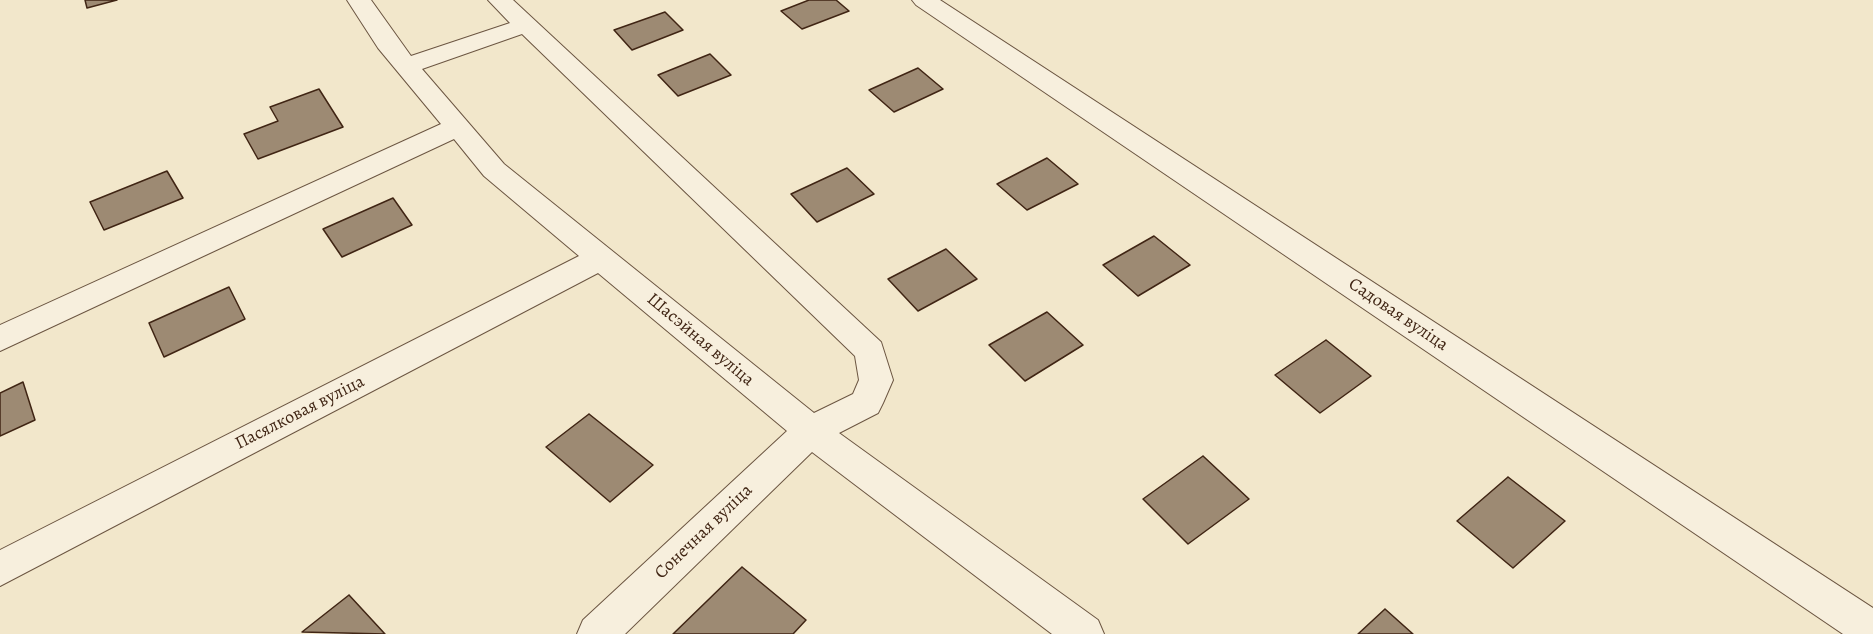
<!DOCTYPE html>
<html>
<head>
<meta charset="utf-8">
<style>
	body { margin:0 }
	canvas { display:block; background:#f2e7cb }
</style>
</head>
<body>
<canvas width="1873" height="634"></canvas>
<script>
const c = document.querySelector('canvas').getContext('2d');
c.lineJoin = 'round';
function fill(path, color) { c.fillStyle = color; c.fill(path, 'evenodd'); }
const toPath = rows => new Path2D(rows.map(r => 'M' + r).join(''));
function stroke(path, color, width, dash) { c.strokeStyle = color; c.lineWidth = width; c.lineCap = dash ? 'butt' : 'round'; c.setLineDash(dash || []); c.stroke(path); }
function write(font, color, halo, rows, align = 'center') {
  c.font = font + ' Alegreya,serif'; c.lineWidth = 4.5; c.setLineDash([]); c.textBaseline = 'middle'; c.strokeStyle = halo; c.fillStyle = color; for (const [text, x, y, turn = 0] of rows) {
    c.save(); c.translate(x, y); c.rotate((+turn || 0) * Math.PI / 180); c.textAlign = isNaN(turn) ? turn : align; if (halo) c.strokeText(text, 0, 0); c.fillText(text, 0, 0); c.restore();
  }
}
const building = toPath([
	[85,0,117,0,87,8,85,0],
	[809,0,836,0,849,11,802,29,781,11,809,0],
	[665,12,683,30,632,50,614,30,665,12],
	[710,54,731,75,678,96,658,75,710,54],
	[918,68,943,89,894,112,869,90,918,68],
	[319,89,343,127,258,159,244,134,278,121,270,107,319,89],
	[1047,158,1078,184,1027,210,997,184,1047,158],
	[847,168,874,194,817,222,791,194,847,168],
	[167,171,183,198,104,230,90,202,167,171],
	[393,198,412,225,342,257,323,229,393,198],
	[1154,236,1190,265,1138,296,1103,265,1154,236],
	[946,249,977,279,918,311,888,279,946,249],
	[229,287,245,319,164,357,149,323,229,287],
	[1047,312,1083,345,1025,381,989,345,1047,312],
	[1326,340,1371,376,1320,413,1275,375,1326,340],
	[23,382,35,420,0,436,0,393,23,382],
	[589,414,653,465,610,502,546,447,589,414],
	[1203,456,1249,499,1188,544,1143,499,1203,456],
	[1508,477,1565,521,1513,568,1457,521,1508,477],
	[742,567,806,620,793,634,673,634,742,567],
	[349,595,385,634,302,632,349,595],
	[1385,609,1413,634,1358,634,1385,609]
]);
fill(building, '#9d8a73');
stroke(building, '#402514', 1.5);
const street = toPath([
	[347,0,371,0,411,56,510,23,488,0,513,0,881,342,893,380,883,403,878,413,839,433,1098,620,1104,634,1052,634,812,452,625,634,577,634,583,620,787,431,598,273,0,586,0,550,579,256,484,176,454,139,0,351,0,325,441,124,378,48,347,0],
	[522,34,855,356,859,380,853,394,814,413,504,164,422,69,522,34],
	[912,0,940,0,1873,608,1873,634,1843,634,916,5,912,0]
]);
stroke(street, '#6c5642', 2);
fill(street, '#f7efdd');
write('18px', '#402514', '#f7efdd', [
	["Садовая вуліца",1398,315,34],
	["Шасэйная вуліца",700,340,40],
	["Пасялковая вуліца",300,413,-27],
	["Сонечная вуліца",704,532,-44]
]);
</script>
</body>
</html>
